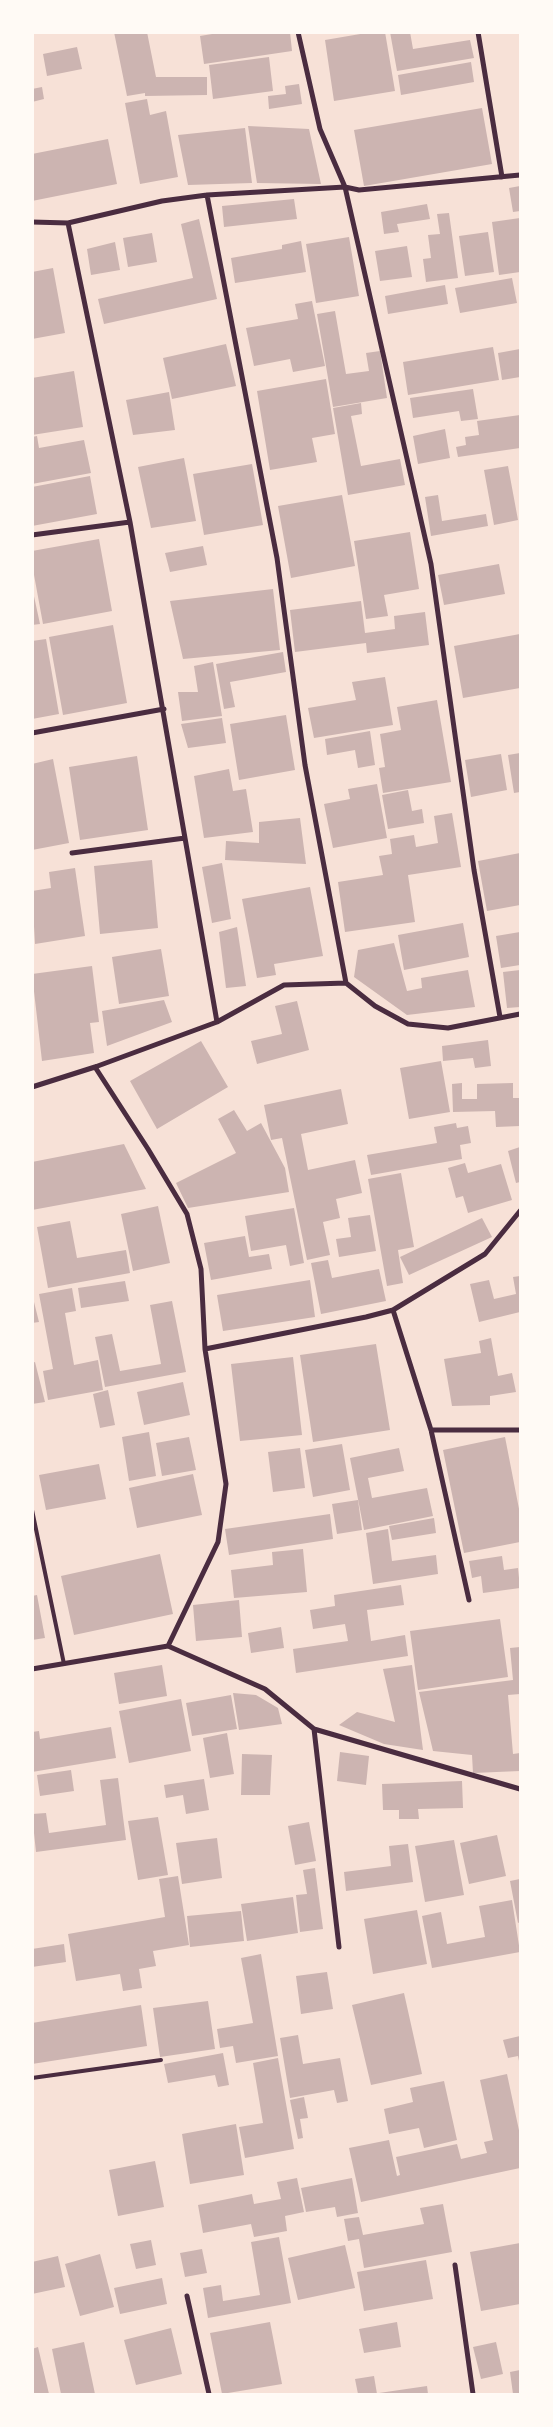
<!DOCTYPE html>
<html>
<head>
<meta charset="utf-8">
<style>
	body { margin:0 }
	#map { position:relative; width:553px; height:2427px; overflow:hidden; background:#f7e1d7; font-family:"Titillium Web",sans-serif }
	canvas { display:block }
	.frame { position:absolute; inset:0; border:34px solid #fffaf5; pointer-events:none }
</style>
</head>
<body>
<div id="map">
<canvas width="553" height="2427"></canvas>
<div class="frame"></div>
</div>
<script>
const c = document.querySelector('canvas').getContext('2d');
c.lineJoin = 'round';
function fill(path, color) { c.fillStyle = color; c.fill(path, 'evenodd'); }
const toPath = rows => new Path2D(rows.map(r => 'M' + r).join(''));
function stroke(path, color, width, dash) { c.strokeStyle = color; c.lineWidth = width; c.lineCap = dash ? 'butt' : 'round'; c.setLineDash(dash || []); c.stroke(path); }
fill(toPath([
	[114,32,147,32,156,77,207,77,207,95,145,96,145,93,127,96],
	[224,32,290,32,292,51,204,64,200,36],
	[372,32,385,32,395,91,334,101,325,40],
	[390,32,410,32,413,49,470,40,474,58,397,71],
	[77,47,82,69,47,76,43,54],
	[269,57,273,91,213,99,209,65],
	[471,62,474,82,401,95,398,75],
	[299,84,302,104,269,109,268,96,286,94,285,86],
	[42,87,44,99,32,102,32,89],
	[147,99,150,115,166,111,178,177,140,184,125,103],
	[482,108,492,164,364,186,354,130],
	[248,126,309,129,321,184,257,183],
	[245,128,252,183,188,185,178,135],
	[108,139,117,184,32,201,32,154],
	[520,186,520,211,513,212,509,188],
	[294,199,297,219,224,227,222,206],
	[427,204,430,219,397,224,399,232,384,234,381,212],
	[449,213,458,278,426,282,423,259,431,258,428,235,440,234,437,214],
	[520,218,520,272,499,275,492,222],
	[199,219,217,299,104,324,98,299,193,278,181,224],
	[488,232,494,272,465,276,459,236],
	[152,233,157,262,128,267,123,238],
	[349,237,359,296,316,303,306,244],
	[301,241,306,272,235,283,231,258,282,249,282,245],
	[115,242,120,270,91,275,87,249],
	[407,246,412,277,380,281,375,251],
	[53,268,65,333,32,339,32,272],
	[512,278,517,303,460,313,455,288],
	[445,285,448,304,388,314,385,296],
	[312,301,325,366,293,372,290,359,254,366,246,328,298,319,295,304],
	[335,311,346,374,369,371,366,353,380,351,387,398,333,407,317,314],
	[226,344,236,386,172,399,163,358],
	[493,347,499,380,408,395,403,362],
	[520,349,520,377,502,380,498,353],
	[74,371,83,427,32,435,32,378],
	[326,379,335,434,312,438,317,462,270,470,257,391],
	[473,389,478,419,461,421,459,411,413,418,410,398],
	[169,392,175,430,133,435,126,400],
	[361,403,362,414,351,416,361,466,400,459,405,485,348,495,333,408],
	[520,415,520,448,458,457,456,447,466,445,465,437,479,435,477,421],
	[445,429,450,458,418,464,413,436],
	[37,436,39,448,84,440,91,473,32,484,32,437],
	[184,458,196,521,151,528,138,467],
	[252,464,263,525,204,535,193,474],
	[508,466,518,520,494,525,484,470],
	[90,476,97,514,32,526,32,487],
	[342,495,355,566,291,578,278,506],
	[438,495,442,521,486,514,488,526,431,536,425,497],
	[410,532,419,589,384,595,388,616,366,619,354,541],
	[99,539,112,611,43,624,32,564,32,551],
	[203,546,207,565,170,572,165,553],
	[499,564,505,594,444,605,438,575],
	[32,587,40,624,32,625],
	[273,589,280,650,183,659,170,601],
	[361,601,365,633,395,629,394,616,425,612,429,645,367,653,366,643,295,652,290,610],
	[113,625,127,703,63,715,49,637],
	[520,634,520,688,463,698,454,646],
	[46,639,59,714,32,719,32,641],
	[283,652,286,672,230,682,235,707,224,709,216,664],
	[213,662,222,716,182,721,178,692,198,692,194,666],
	[385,677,393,725,314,738,308,708,356,700,352,682],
	[437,700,451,782,383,793,379,768,385,767,380,734,401,730,397,707],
	[286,715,295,770,239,780,230,724],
	[222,718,226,743,188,748,181,724],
	[370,731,375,765,358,768,355,750,327,755,325,739],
	[520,753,520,792,514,793,508,755],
	[501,754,507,790,471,797,465,760],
	[137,756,148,830,80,840,69,767],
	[53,759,69,843,32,850,32,764],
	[229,769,233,791,246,789,253,832,204,838,194,776],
	[377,784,387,838,333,848,324,804,350,799,348,789],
	[408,790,412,811,422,809,424,823,388,829,382,795],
	[452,813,461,867,408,875,415,922,345,932,338,882,383,875,379,856,392,854,390,839,414,835,416,847,438,843,434,816],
	[300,818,306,864,225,860,226,841,259,843,259,822],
	[520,853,520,905,487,911,478,861],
	[152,860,158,928,100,934,94,866],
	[222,863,231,919,212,923,202,867],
	[75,868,85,936,35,944,32,891,51,888,49,872],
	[310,887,323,956,274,964,276,975,257,978,242,899],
	[463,923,469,957,404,970,398,935],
	[237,927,246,986,226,988,219,932],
	[520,932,520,965,501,968,496,936],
	[394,943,407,991,422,988,421,978,468,970,475,1007,407,1015,354,977,358,950],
	[161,949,169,996,119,1004,112,957],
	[92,966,99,1022,90,1023,94,1053,42,1061,32,974],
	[520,970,520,1007,507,1008,503,972],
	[164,1000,172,1022,107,1046,102,1011],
	[297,1001,309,1050,257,1064,251,1041,282,1034,275,1006],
	[488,1040,491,1066,475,1068,473,1058,443,1061,442,1046],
	[201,1041,228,1087,157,1129,130,1081],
	[441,1061,450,1112,409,1119,400,1068],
	[462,1083,462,1099,477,1099,477,1084,513,1083,513,1098,520,1098,520,1126,496,1127,495,1111,453,1112,452,1084],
	[341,1089,348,1124,301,1134,308,1170,355,1160,362,1193,336,1199,340,1218,323,1222,330,1255,307,1260,282,1138,271,1140,264,1105],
	[234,1110,247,1131,261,1123,285,1168,289,1192,188,1208,176,1183,236,1153,218,1119],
	[456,1123,457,1128,468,1126,471,1143,460,1145,462,1159,371,1175,367,1155,437,1143,434,1127],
	[124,1144,146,1189,32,1210,32,1162],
	[520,1147,520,1182,516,1183,508,1151],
	[465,1163,468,1173,501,1164,512,1200,468,1213,463,1196,456,1198,448,1168],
	[401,1173,414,1247,398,1250,403,1283,387,1286,368,1179],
	[158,1206,170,1263,133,1271,121,1214],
	[294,1208,304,1263,290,1266,286,1245,251,1251,245,1216],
	[370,1215,376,1251,339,1257,336,1239,351,1237,348,1218],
	[482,1218,492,1237,409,1275,400,1257],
	[70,1221,77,1258,126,1250,130,1273,48,1288,37,1227],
	[245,1236,249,1257,269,1254,272,1269,211,1280,204,1243],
	[328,1260,332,1278,379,1269,386,1301,321,1314,311,1263],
	[520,1276,520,1312,479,1322,470,1284,489,1280,494,1299,516,1294,513,1277],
	[310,1280,315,1317,223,1331,217,1295],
	[125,1281,129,1301,81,1308,78,1288],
	[72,1288,76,1311,65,1313,74,1365,98,1360,103,1390,48,1400,43,1371,53,1369,39,1294],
	[32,1294,39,1322,32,1323],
	[172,1301,186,1372,105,1387,95,1337,112,1334,120,1371,161,1364,150,1305],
	[491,1338,498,1376,512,1373,516,1392,490,1396,490,1405,452,1406,444,1359,481,1353,479,1341],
	[376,1344,390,1430,313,1442,300,1355],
	[293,1357,302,1435,240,1441,231,1364],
	[35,1362,45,1402,32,1404,32,1363],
	[183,1382,190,1415,144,1425,137,1392],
	[108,1390,115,1425,100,1428,93,1394],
	[149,1432,156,1476,129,1481,122,1437],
	[189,1437,196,1470,162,1476,156,1443],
	[505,1437,520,1514,520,1542,464,1553,443,1450],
	[342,1444,350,1490,313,1497,305,1450],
	[300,1448,305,1488,273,1492,268,1452],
	[399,1448,404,1471,368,1478,372,1498,427,1488,433,1516,364,1530,350,1458],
	[99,1464,106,1499,46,1510,39,1475],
	[193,1474,202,1515,137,1528,129,1488],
	[358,1500,362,1530,337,1534,332,1504],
	[330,1514,333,1539,229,1555,225,1529],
	[434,1518,436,1533,392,1540,389,1526],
	[388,1529,392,1561,436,1555,438,1574,373,1584,366,1533],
	[303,1549,307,1592,234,1598,231,1570,273,1565,272,1552],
	[160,1554,173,1614,74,1635,61,1576],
	[502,1556,504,1570,518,1568,520,1588,483,1593,481,1576,472,1578,469,1561],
	[401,1585,404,1605,367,1610,371,1641,405,1635,408,1656,296,1673,293,1649,348,1641,345,1624,313,1629,310,1610,335,1606,334,1595],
	[37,1595,45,1638,32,1640,32,1596],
	[239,1600,242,1637,196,1641,193,1605],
	[500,1619,508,1677,418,1690,410,1631],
	[281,1627,284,1648,251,1653,248,1633],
	[520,1647,520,1694,508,1695,513,1754,520,1753,520,1771,473,1773,472,1755,433,1751,419,1692,513,1680,510,1648],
	[162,1665,167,1696,119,1704,114,1673],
	[412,1665,423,1750,384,1744,339,1725,357,1712,395,1722,383,1669],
	[233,1693,256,1695,278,1708,282,1724,239,1730],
	[231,1695,237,1729,192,1736,186,1703],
	[181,1699,191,1751,129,1763,119,1711],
	[111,1727,116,1758,32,1772,32,1732,39,1731,40,1739],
	[227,1733,234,1774,210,1778,203,1738],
	[340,1752,369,1756,366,1785,337,1781],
	[242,1754,272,1755,270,1795,241,1795],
	[71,1770,74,1791,40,1796,37,1775],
	[118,1778,126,1840,36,1852,32,1814,46,1813,49,1833,106,1825,100,1780],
	[204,1779,209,1810,186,1814,183,1795,166,1798,164,1785],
	[462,1781,463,1808,418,1809,419,1819,399,1819,399,1810,383,1810,382,1784],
	[158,1817,168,1875,138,1880,128,1821],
	[309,1822,316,1861,295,1865,288,1826],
	[497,1835,506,1876,469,1884,460,1843],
	[217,1838,222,1878,182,1884,176,1843],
	[454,1840,464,1895,425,1902,415,1846],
	[408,1844,413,1882,346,1891,344,1872,391,1866,389,1846],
	[315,1868,323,1929,300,1932,296,1895,307,1894,303,1870],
	[178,1876,189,1945,153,1951,156,1966,139,1969,142,1988,123,1991,120,1974,76,1981,68,1934,165,1917,159,1879],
	[520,1879,520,1922,518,1923,510,1881],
	[293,1897,298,1933,247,1941,241,1904],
	[512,1900,520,1952,432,1968,422,1916,441,1912,447,1944,485,1937,479,1906],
	[417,1910,427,1964,373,1974,364,1919],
	[241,1911,244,1941,190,1947,187,1916],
	[64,1944,66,1962,32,1967,32,1949],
	[261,1954,278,2056,236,2063,233,2046,220,2048,217,2029,253,2023,241,1958],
	[327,1972,333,2009,301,2014,296,1976],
	[404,1993,422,2074,371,2085,352,2005],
	[208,2001,215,2049,160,2057,153,2008],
	[141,2005,147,2046,32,2064,32,2023],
	[298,2035,303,2064,340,2058,348,2101,337,2103,334,2090,290,2098,280,2038],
	[520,2036,520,2066,518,2056,508,2058,503,2040],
	[223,2053,229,2085,218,2087,215,2075,168,2083,164,2064],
	[278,2058,294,2149,245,2158,239,2127,263,2123,253,2063],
	[507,2074,520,2135,520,2168,361,2202,349,2148,389,2140,397,2176,400,2175,396,2157,457,2144,461,2159,487,2153,484,2142,493,2140,480,2080],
	[444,2081,457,2140,424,2148,419,2128,389,2134,384,2109,413,2102,410,2088],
	[304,2097,308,2118,300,2119,303,2138,298,2139,290,2100],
	[236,2124,244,2175,190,2184,182,2134],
	[155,2161,164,2207,118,2216,109,2170],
	[297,2178,304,2212,285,2216,287,2231,254,2237,251,2224,203,2233,198,2205,252,2194,254,2204,281,2199,277,2182],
	[352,2178,358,2213,337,2217,335,2207,306,2212,301,2188],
	[443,2204,452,2252,364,2268,359,2239,348,2241,344,2219,359,2217,363,2235,424,2224,420,2208],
	[279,2237,291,2303,208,2318,203,2288,221,2285,223,2301,260,2295,251,2242],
	[151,2240,156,2265,136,2269,130,2244],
	[520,2243,520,2304,481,2311,470,2252],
	[345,2245,355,2288,298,2300,288,2258],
	[202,2249,207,2273,185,2277,180,2253],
	[100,2254,114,2307,80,2316,65,2264],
	[58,2256,65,2287,32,2294,32,2262],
	[426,2260,433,2299,364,2311,357,2272],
	[162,2278,167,2304,120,2314,114,2288],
	[270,2322,282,2384,222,2394,210,2333],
	[397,2322,401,2347,364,2353,359,2329],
	[171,2328,182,2374,136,2385,124,2340],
	[84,2342,95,2394,61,2394,52,2349],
	[496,2342,503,2374,481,2379,473,2347],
	[38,2347,49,2394,32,2394,32,2349],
	[520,2370,520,2394,513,2394,510,2372],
	[374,2376,377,2394,358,2394,355,2379],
	[427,2386,428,2394,379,2394,379,2393]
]), '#ccb4b1');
stroke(toPath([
	[32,1510,64,1664],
	[32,2078,161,2060]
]), '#4a2c40', 4);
stroke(toPath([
	[298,32,320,129,345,187,431,564,474,870,500,1017],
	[478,32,502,177],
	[207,195,277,558,305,765,346,983],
	[32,222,68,223,162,201,207,195,345,187,359,190,520,175],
	[68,223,130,522,217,1022],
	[32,535,130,522],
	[32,733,164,709],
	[72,853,185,838],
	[95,1067,148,1149,187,1214,201,1269,205,1349,226,1484,218,1542,168,1646],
	[32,1087,95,1067,217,1022,284,985,346,983,375,1006,408,1024,448,1028,520,1014],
	[393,1310,431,1430,469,1600],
	[205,1349,366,1317,393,1310,485,1254,520,1211],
	[431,1430,520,1430],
	[32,1669,168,1646,265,1689,314,1729,520,1789],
	[314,1729,339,1947],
	[455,2265,473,2394],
	[187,2296,209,2394]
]), '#4a2c40', 5);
</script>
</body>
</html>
